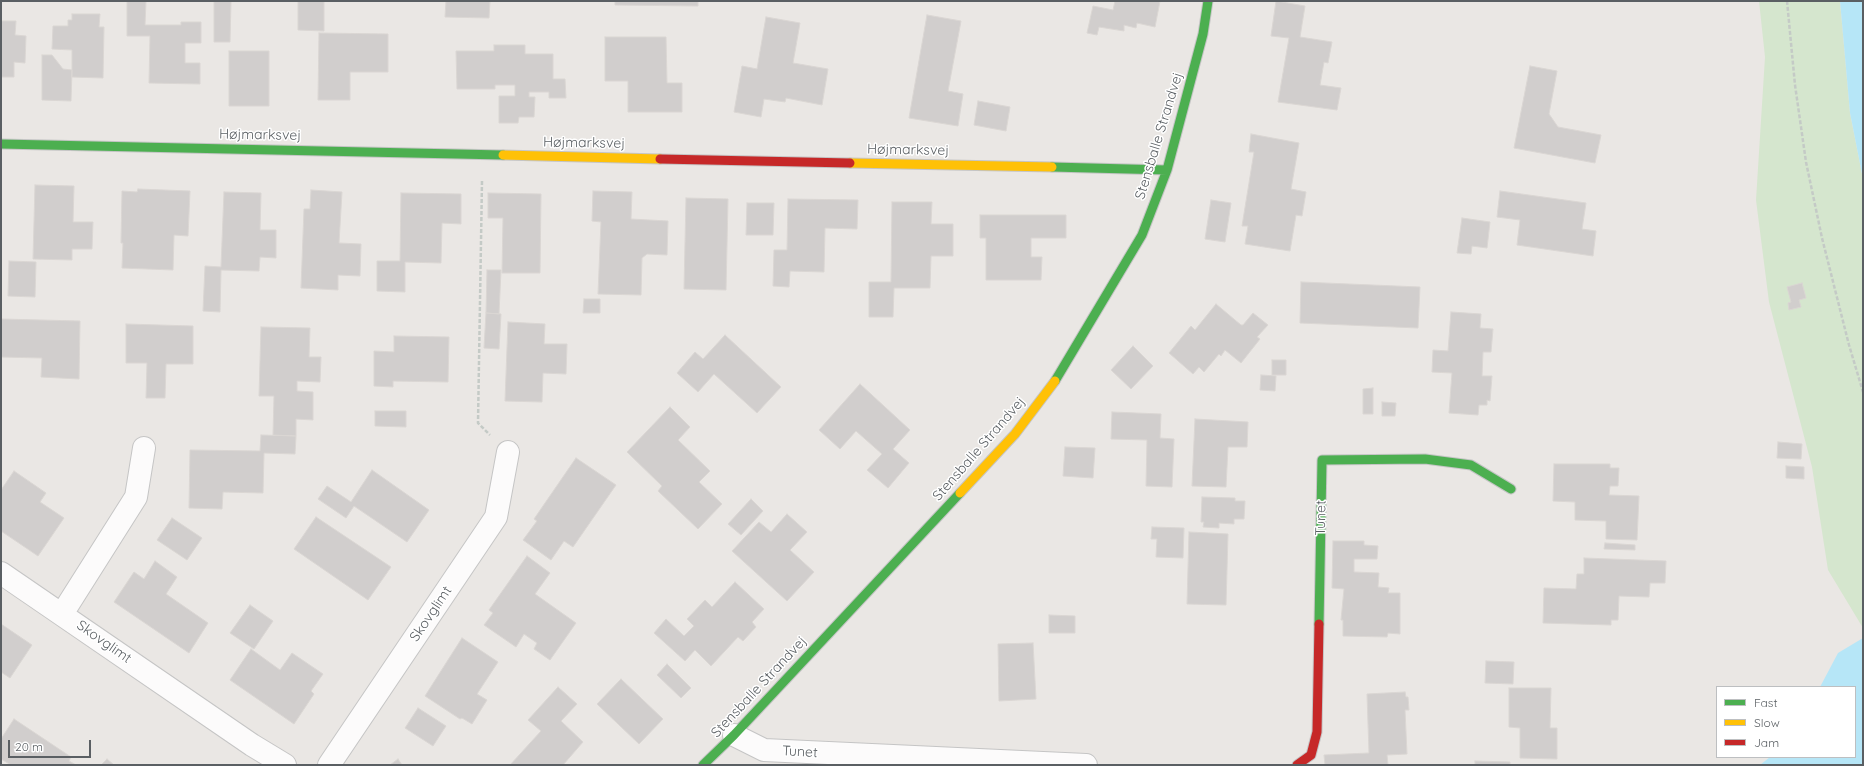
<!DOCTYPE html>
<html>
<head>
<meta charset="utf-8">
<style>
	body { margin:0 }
	#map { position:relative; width:1864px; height:766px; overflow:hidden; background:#eae7e4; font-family:Quicksand,sans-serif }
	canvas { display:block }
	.frame { position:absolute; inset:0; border:2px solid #5a5f63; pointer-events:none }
	.legend { position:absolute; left:1716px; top:686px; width:140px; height:72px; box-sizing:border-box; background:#fff; border:1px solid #bdbfc1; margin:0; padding:5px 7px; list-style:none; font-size:12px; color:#5a5f63 }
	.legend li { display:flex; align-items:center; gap:8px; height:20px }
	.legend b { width:20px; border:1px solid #bdbfc1 }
	.scale { position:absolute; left:8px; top:740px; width:83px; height:18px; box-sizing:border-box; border:2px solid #5a5f63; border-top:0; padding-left:5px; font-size:12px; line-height:14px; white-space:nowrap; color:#5a5f63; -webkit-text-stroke:3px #fff; paint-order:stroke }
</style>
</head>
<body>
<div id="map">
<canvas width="1864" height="766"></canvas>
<div class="frame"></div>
<ul class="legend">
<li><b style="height:5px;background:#4caf50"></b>Fast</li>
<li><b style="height:5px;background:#ffc107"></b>Slow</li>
<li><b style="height:5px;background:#c62828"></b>Jam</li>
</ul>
<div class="scale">20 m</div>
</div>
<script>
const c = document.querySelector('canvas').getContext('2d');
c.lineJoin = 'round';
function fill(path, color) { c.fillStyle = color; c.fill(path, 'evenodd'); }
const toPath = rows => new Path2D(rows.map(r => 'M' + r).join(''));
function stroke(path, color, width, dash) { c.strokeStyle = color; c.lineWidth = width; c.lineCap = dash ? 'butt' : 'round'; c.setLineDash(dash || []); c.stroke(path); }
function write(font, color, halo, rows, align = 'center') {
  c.font = font + ' Quicksand,sans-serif'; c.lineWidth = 3; c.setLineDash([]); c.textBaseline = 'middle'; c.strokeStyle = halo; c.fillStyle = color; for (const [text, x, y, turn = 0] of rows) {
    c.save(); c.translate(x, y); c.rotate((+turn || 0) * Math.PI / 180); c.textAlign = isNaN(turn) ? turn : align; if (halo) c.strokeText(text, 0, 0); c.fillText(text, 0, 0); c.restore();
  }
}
fill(toPath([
	[1759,1,1840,1,1850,113,1863,179,1863,628,1828,570,1812,467,1769,302,1756,200,1765,57]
]), '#d5e6ce');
fill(toPath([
	[1840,1,1863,1,1863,179,1850,113],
	[1863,638,1863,765,1760,765,1770,757,1855,757,1855,687,1820,687,1838,653]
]), '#b6e6f7');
const building = toPath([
	[127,1,146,1,145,25,181,25,181,22,201,22,201,43,185,43,185,63,200,63,200,84,149,83,150,36,127,36,127,1],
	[214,1,231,1,230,42,214,42,214,1],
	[298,1,324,1,324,31,298,30,298,1],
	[446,1,490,1,489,18,445,17,446,1],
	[615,1,698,1,698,6,615,5,615,1],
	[1115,1,1160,1,1155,27,1137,23,1136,28,1124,25,1124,31,1099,27,1097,35,1087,33,1093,6,1113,10,1115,1],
	[1276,1,1305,6,1300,37,1332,42,1328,63,1324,62,1320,85,1341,88,1337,110,1278,102,1289,38,1271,36,1276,1],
	[72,14,100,14,99,27,104,27,103,78,72,77,72,50,52,49,53,26,68,26,68,20,72,20,72,14],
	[927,15,961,21,948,91,963,94,958,126,909,118,927,15],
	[766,17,800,23,793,63,828,69,822,105,786,98,785,102,764,99,761,117,734,112,742,66,757,69,766,17],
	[1,21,16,21,15,35,26,36,25,63,14,62,14,77,1,77,1,21],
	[319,33,388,34,388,72,350,72,350,100,318,100,319,33],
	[605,37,666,37,667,83,682,83,682,112,628,112,628,81,605,81,605,37],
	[494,45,525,45,525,54,553,54,553,79,565,79,566,98,549,98,549,92,529,92,529,97,535,97,534,117,519,117,518,123,499,123,499,96,515,96,515,85,495,85,495,89,457,89,456,51,494,51,494,45],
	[229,51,269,51,269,106,229,106,229,51],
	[42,55,52,55,63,69,72,70,71,101,42,100,42,55],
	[1530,66,1557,71,1549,114,1558,127,1601,135,1595,163,1514,148,1530,66],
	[978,101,1010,107,1006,131,974,125,978,101],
	[1251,134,1299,143,1291,189,1306,192,1302,216,1296,215,1290,251,1245,244,1248,226,1242,226,1254,152,1249,152,1251,134],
	[35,185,74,186,73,222,93,222,92,249,72,249,72,260,33,259,35,185],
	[138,189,190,191,188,236,174,235,173,270,122,268,123,243,121,243,122,191,137,192,138,189],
	[311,190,342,192,339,243,361,244,360,276,338,275,338,290,301,288,304,209,310,209,311,190],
	[593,191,632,192,631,219,668,221,667,255,647,254,642,258,641,295,598,294,601,222,592,221,593,191],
	[1500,191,1586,203,1582,229,1596,231,1593,256,1517,245,1520,220,1497,217,1500,191],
	[224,192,261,193,260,230,276,230,276,258,260,257,259,271,221,270,220,312,203,311,205,266,221,267,224,192],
	[401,193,461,194,461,224,442,223,441,263,405,262,405,292,377,291,377,261,400,261,401,193],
	[488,193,541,194,540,273,502,273,503,218,488,218,488,193],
	[686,198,728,199,726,290,684,289,686,198],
	[788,199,858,200,857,229,825,228,824,272,790,271,789,287,773,286,774,250,787,250,788,199],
	[1211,200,1231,203,1225,242,1205,239,1211,200],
	[892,202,932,202,931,224,953,224,953,256,931,256,930,288,894,288,893,317,869,317,869,282,891,282,892,202],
	[747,203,774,203,773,235,746,235,747,203],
	[980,215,1066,215,1066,238,1031,238,1031,257,1042,257,1041,280,986,280,986,238,980,238,980,215],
	[1462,218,1490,222,1487,248,1472,246,1471,254,1457,253,1462,218],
	[9,261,36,262,35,297,8,296,9,261],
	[487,270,501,270,499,314,486,313,487,270],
	[1301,282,1420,287,1418,328,1300,323,1301,282],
	[1802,283,1806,298,1799,300,1801,307,1789,310,1788,303,1791,302,1787,287,1802,283],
	[584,299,600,299,600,313,583,313,584,299],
	[1216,304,1241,325,1243,325,1253,313,1268,325,1257,337,1260,339,1241,363,1225,350,1221,356,1219,354,1204,372,1199,367,1193,374,1169,353,1191,326,1195,330,1216,304],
	[1451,312,1481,314,1480,328,1493,329,1491,352,1483,352,1482,376,1492,376,1490,401,1487,400,1487,405,1479,405,1478,415,1449,413,1452,373,1432,372,1433,350,1448,351,1451,312],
	[486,313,501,314,499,349,484,348,486,313],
	[1,319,80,321,79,379,41,377,42,358,1,357,1,319],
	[508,322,545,324,544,344,567,344,566,374,543,373,542,402,505,401,508,322],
	[126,324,193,326,193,364,166,364,165,398,146,398,147,363,126,363,126,324],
	[261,327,310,328,309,357,321,357,320,382,297,381,297,391,313,392,313,420,296,419,296,436,273,435,274,396,259,396,261,327],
	[725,335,781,387,757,413,714,374,698,392,677,373,695,352,703,359,725,335],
	[394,336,449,337,448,382,393,381,393,387,374,386,374,351,394,352,394,336],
	[1133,346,1153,366,1131,389,1111,370,1133,346],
	[1272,360,1286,360,1286,375,1272,375,1272,360],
	[1261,375,1276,376,1275,391,1260,390,1261,375],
	[860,384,910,430,893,449,909,463,888,488,867,470,882,454,856,431,840,449,819,430,860,384],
	[1373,388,1373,414,1363,414,1363,389,1373,388],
	[1382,402,1396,403,1395,416,1382,416,1382,402],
	[670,407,690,427,678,440,710,471,699,482,722,504,698,529,658,491,662,486,627,452,670,407],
	[375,411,406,411,406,427,375,426,375,411],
	[1112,412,1161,414,1160,438,1174,439,1172,487,1146,486,1147,440,1111,439,1112,412],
	[1195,419,1248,422,1247,447,1228,447,1226,487,1192,486,1195,419],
	[261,435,296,436,295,454,264,453,263,493,223,492,222,509,189,508,190,450,260,451,261,435],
	[1778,442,1802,444,1801,459,1777,458,1778,442],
	[1065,447,1095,448,1093,478,1063,476,1065,447],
	[576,458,616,485,573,547,564,541,551,560,523,540,537,521,534,519,576,458],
	[1554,464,1610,464,1610,468,1619,468,1618,486,1610,486,1609,495,1639,496,1637,540,1606,539,1606,521,1575,520,1575,502,1553,501,1554,464],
	[1786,466,1804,467,1804,479,1786,478,1786,466],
	[372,470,429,510,407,542,354,506,346,518,318,499,327,486,351,502,372,470],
	[14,471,46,493,40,502,64,518,38,556,1,531,1,490,14,471],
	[1202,497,1235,498,1235,501,1245,501,1244,519,1234,519,1234,524,1219,523,1219,528,1203,527,1204,522,1201,522,1202,497],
	[751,499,763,511,741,535,728,524,751,499],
	[787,514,807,532,790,550,814,572,787,601,732,551,759,522,771,532,787,514],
	[316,517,391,567,368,600,294,549,316,517],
	[172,518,202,538,187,560,157,540,172,518],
	[1152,527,1184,528,1183,558,1156,557,1157,539,1151,539,1152,527],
	[1189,532,1228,534,1226,605,1187,604,1189,532],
	[1333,541,1364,541,1364,545,1378,546,1377,559,1354,559,1354,572,1379,573,1378,587,1389,588,1388,593,1400,593,1400,634,1388,633,1387,637,1343,636,1343,620,1341,620,1344,589,1332,588,1333,541],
	[1605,543,1635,545,1635,550,1604,549,1605,543],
	[527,556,550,573,535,594,576,623,550,660,534,649,537,643,524,634,516,647,484,625,493,613,489,610,527,556],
	[1584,558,1666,561,1665,583,1650,583,1649,597,1619,596,1618,620,1611,620,1611,625,1543,623,1544,588,1576,589,1577,574,1584,574,1584,558],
	[155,561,177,577,166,594,208,623,189,653,114,602,134,572,144,579,155,561],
	[735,582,764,609,752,622,756,627,743,641,738,637,711,666,695,650,685,661,654,633,666,619,684,636,694,626,687,619,705,600,712,607,735,582],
	[250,605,273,621,254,649,230,633,250,605],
	[1049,615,1075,616,1075,633,1049,633,1049,615],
	[1,624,32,645,10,678,1,672,1,624],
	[462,638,498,662,477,694,487,700,472,724,462,718,460,719,425,696,462,638],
	[1033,643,1036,699,999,701,998,644,1033,643],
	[251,649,280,670,292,653,323,674,311,691,314,694,294,724,230,680,251,649],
	[1486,661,1514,662,1513,684,1485,683,1486,661],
	[667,664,691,688,681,698,657,675,667,664],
	[621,679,663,719,639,744,597,704,621,679],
	[558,687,577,704,561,721,583,742,563,765,510,765,541,731,528,720,558,687],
	[1509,688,1551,688,1550,728,1557,728,1557,759,1520,758,1520,728,1509,727,1509,688],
	[1405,692,1406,697,1408,697,1409,710,1405,710,1407,754,1387,755,1388,765,1325,765,1324,755,1369,753,1367,694,1405,692],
	[418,708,446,726,433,746,405,728,418,708],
	[14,719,71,757,69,761,76,765,11,765,1,759,1,739,14,719],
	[107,759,114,765,101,765,107,759],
	[398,759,402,765,390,765,398,759],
	[1475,761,1510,762,1510,765,1475,765,1475,761]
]);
fill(building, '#d1cecd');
stroke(building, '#dad6d3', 1);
const street = toPath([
	[1,573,252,745,285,765],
	[62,614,136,497,144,448],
	[734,735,764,750,1086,765],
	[329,765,496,517,508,452]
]);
const fast = toPath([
	[1,144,503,155],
	[1052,167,1167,170],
	[1055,381,1142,235,1167,170,1203,34,1208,1],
	[1319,624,1322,460,1425,459,1471,465,1511,489],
	[703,765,734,735,960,493]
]);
const slow = toPath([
	[503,155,660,159],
	[850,163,1052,167],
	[960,493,1015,434,1055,381]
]);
const jam = toPath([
	[660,159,850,163],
	[1297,765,1311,755,1317,732,1319,624]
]);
stroke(street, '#c5c5c5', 24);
stroke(fast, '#c5c5c5', 11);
stroke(slow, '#c5c5c5', 11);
stroke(jam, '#c5c5c5', 11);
stroke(toPath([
	[1787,1,1795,85,1806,162,1822,238,1849,345,1863,392],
	[482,181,478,423,490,435]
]), '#c4cac6', 2.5, [4, 2]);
stroke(street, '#fcfbfb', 22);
stroke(fast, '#4caf50', 9);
stroke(slow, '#ffc107', 9);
stroke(jam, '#c62828', 9);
write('14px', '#5a5f63', '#fff', [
	["Højmarksvej",260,135,1],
	["Stensballe Strandvej",1159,136,-73],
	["Højmarksvej",584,143,1],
	["Højmarksvej",908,150,1],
	["Stensballe Strandvej",979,449,-49],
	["Tunet",1321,518,-89],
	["Skovglimt",431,614,-56],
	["Skovglimt",104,642,35],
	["Stensballe Strandvej",759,687,-47],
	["Tunet",800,752,3]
]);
</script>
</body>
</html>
